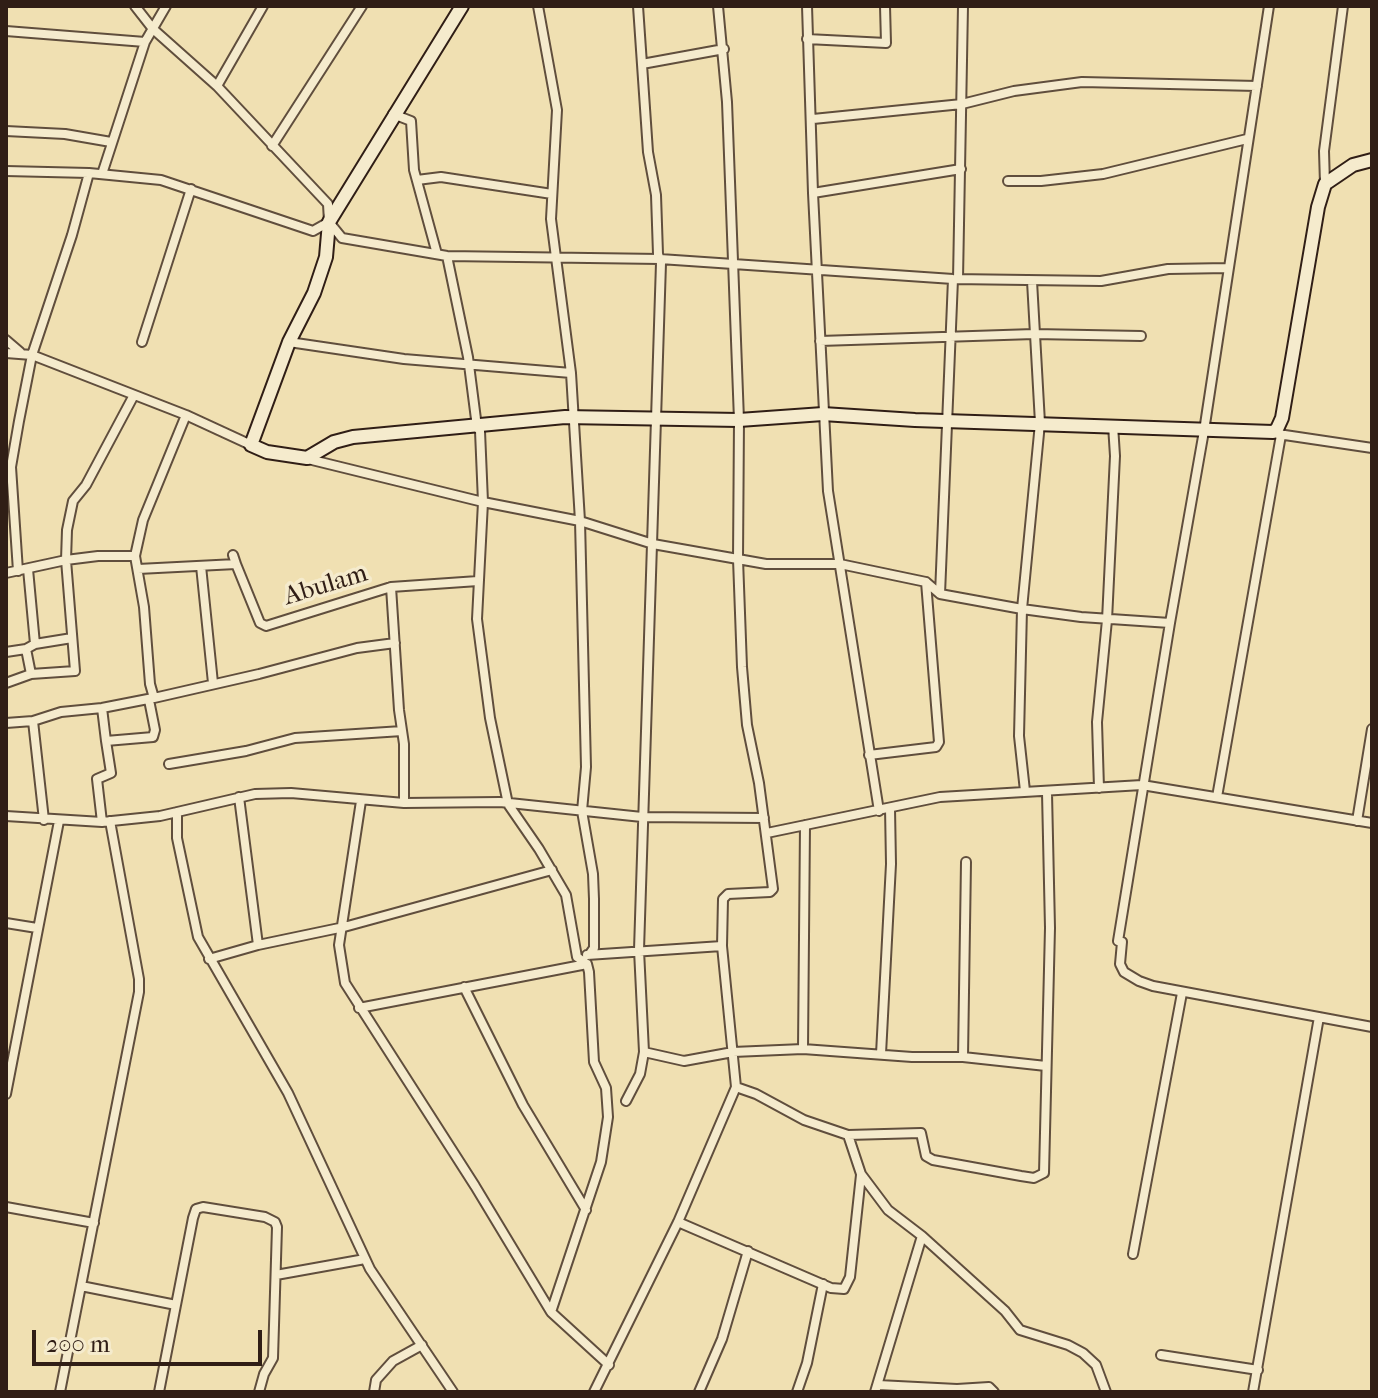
<!DOCTYPE html>
<html>
<head>
<meta charset="utf-8">
<style>
	body { margin:0 }
	#map { position:relative; width:1378px; height:1398px; overflow:hidden; background:#f0e0b2; font-family:"IM FELL French Canon",serif }
	canvas { display:block }
	.frame { position:absolute; inset:0; border:8px solid #301e16; pointer-events:none }
	.scale { position:absolute; left:32px; top:1330px; width:230px; height:36px; box-sizing:border-box; border:4px solid #301e16; border-top:0; padding-left:10px; font-size:24px; line-height:28px; white-space:nowrap; color:#301e16; -webkit-text-stroke:6px #f5ebcd; paint-order:stroke }
</style>
</head>
<body>
<div id="map">
<canvas width="1378" height="1398"></canvas>
<div class="frame"></div>
<div class="scale">200 m</div>
</div>
<script>
const c = document.querySelector('canvas').getContext('2d');
c.lineJoin = 'round';
const toPath = rows => new Path2D(rows.map(r => 'M' + r).join(''));
function stroke(path, color, width, dash) { c.strokeStyle = color; c.lineWidth = width; c.lineCap = dash ? 'butt' : 'round'; c.setLineDash(dash || []); c.stroke(path); }
function write(font, color, halo, rows, align = 'center') {
  c.font = font + ' "IM FELL French Canon",serif'; c.lineWidth = 7; c.setLineDash([]); c.textBaseline = 'middle'; c.strokeStyle = halo; c.fillStyle = color; for (const [text, x, y, turn = 0] of rows) {
    c.save(); c.translate(x, y); c.rotate((+turn || 0) * Math.PI / 180); c.textAlign = isNaN(turn) ? turn : align; if (halo) c.strokeText(text, 0, 0); c.fillText(text, 0, 0); c.restore();
  }
}
const street = toPath([
	[135,6,153,29,217,86,328,204,329,222,342,238,447,256,660,259,953,279,1101,281,1168,269,1228,268],
	[538,6,557,110,551,219,571,373,580,521,586,767,582,811,593,874,594,899,594,948,589,955],
	[638,6,648,152,656,195,658,254,661,263,639,950,644,1052],
	[807,6,813,193,828,491,879,811],
	[1269,6,1204,431,1170,623,1118,941,1122,942,1120,964,1124,972,1139,981,1153,986,1372,1027],
	[6,31,145,42],
	[807,39,886,43,885,6],
	[642,64,724,49],
	[217,86,263,6],
	[393,114,411,121,414,170,437,254],
	[813,119,962,104,1014,91,1082,82,1257,86],
	[6,131,65,134,111,142],
	[272,146,362,6],
	[6,171,89,173,161,180,313,231,329,222],
	[102,174,145,42,166,6],
	[417,180,441,177,552,194],
	[1008,181,1041,181,1103,174,1247,139],
	[1325,184,1324,151,1343,6],
	[813,193,961,169],
	[447,256,468,357,477,427,480,431,483,502,477,619,490,718,508,804,539,849,566,895,577,957,587,964,589,972,594,1062,606,1088,608,1117,601,1162,551,1312,609,1365],
	[958,279,963,6],
	[6,340,20,352],
	[820,341,1034,334,1141,336],
	[142,342,191,189],
	[289,342,404,359,571,373],
	[6,353,32,355,186,415,251,445],
	[186,415,143,520,135,556,144,607,150,684,154,698,259,674,357,648,395,643],
	[1278,434,1372,448],
	[308,459,483,502,580,521,653,544,766,564,840,564,926,582,940,594,1022,609,1081,617,1170,623],
	[236,564,260,623,266,626,391,587,478,581],
	[201,566,213,683],
	[28,569,35,644,72,638],
	[138,569,236,564,233,555],
	[18,571,11,467,19,421,32,355,72,235,89,173],
	[6,573,66,560,98,556,135,556],
	[391,587,399,710,404,744,404,803],
	[940,594,953,279],
	[6,652,26,649],
	[31,674,26,649,35,644],
	[6,683,31,674,75,671,66,560,67,530,73,501,86,485,134,395],
	[102,708,106,741],
	[33,721,44,820],
	[6,723,33,721,61,712,102,708,153,698],
	[869,755,936,747,939,742,926,582],
	[169,764,246,751,295,738,402,731],
	[1099,788,1097,722,1107,620,1115,456,1113,425],
	[1025,791,1019,736,1022,609,1040,423,1032,281],
	[239,797,258,945],
	[1217,797,1281,435],
	[361,801,339,945,345,983,475,1186,551,1312],
	[177,812,177,838,198,937,288,1093,370,1269,453,1392],
	[6,816,102,822,160,816,255,794,291,793,404,803,500,802,642,817,764,818],
	[1357,821,1372,729],
	[102,822,97,779,111,773,106,741,153,737,155,730,149,700],
	[767,833,940,797,1142,785,1372,823],
	[6,923,37,928],
	[587,955,722,946],
	[209,959,258,945,344,927,552,870],
	[464,987,523,1105,586,1210],
	[359,1008,587,964],
	[803,1049,805,825],
	[881,1054,891,864,890,808],
	[963,1057,966,862],
	[736,1087,756,1094,804,1120,848,1135,861,1174,888,1210,922,1236,1005,1311,1020,1330,1068,1345,1083,1353,1096,1365,1106,1392],
	[6,1094,59,821],
	[626,1101,640,1074,644,1052,684,1061,733,1052,803,1049,912,1057,963,1057,1046,1066],
	[848,1135,921,1133,926,1156,933,1160,1021,1176,1034,1178,1044,1173,1050,928,1047,793],
	[6,1207,94,1223],
	[678,1222,831,1288,844,1289,850,1277,861,1175],
	[1133,1254,1182,993],
	[276,1275,365,1259],
	[81,1286,176,1305],
	[1161,1355,1258,1370],
	[878,1385,957,1389,989,1387,994,1392],
	[60,1392,139,992,139,979,110,821],
	[159,1392,193,1218,196,1209,203,1207,265,1217,275,1222,277,1227,273,1358,264,1374,259,1392],
	[374,1392,376,1380,393,1361,422,1345],
	[594,1392,678,1222,736,1087,722,946,723,899,728,894,770,892,773,889,759,783,747,725,742,667,738,559,739,420,727,102,718,6],
	[699,1392,722,1339,748,1251],
	[797,1392,807,1363,823,1284],
	[875,1392,922,1236],
	[1253,1392,1319,1017]
]);
const secondary = toPath([
	[462,6,329,222,326,257,314,293,289,342,251,445,267,452,307,458,334,442,353,437,565,417,739,420,823,414,915,420,1273,432,1277,429,1282,418,1318,207,1325,184,1353,165,1372,160]
]);
stroke(street, '#604e3d', 12);
stroke(secondary, '#301e16', 16);
stroke(street, '#f5ebcd', 8);
stroke(secondary, '#f5ebcd', 12);
write('26px', '#301e16', '#f5ebcd', [
	["Abulam",326,586,-17]
]);
</script>
</body>
</html>
